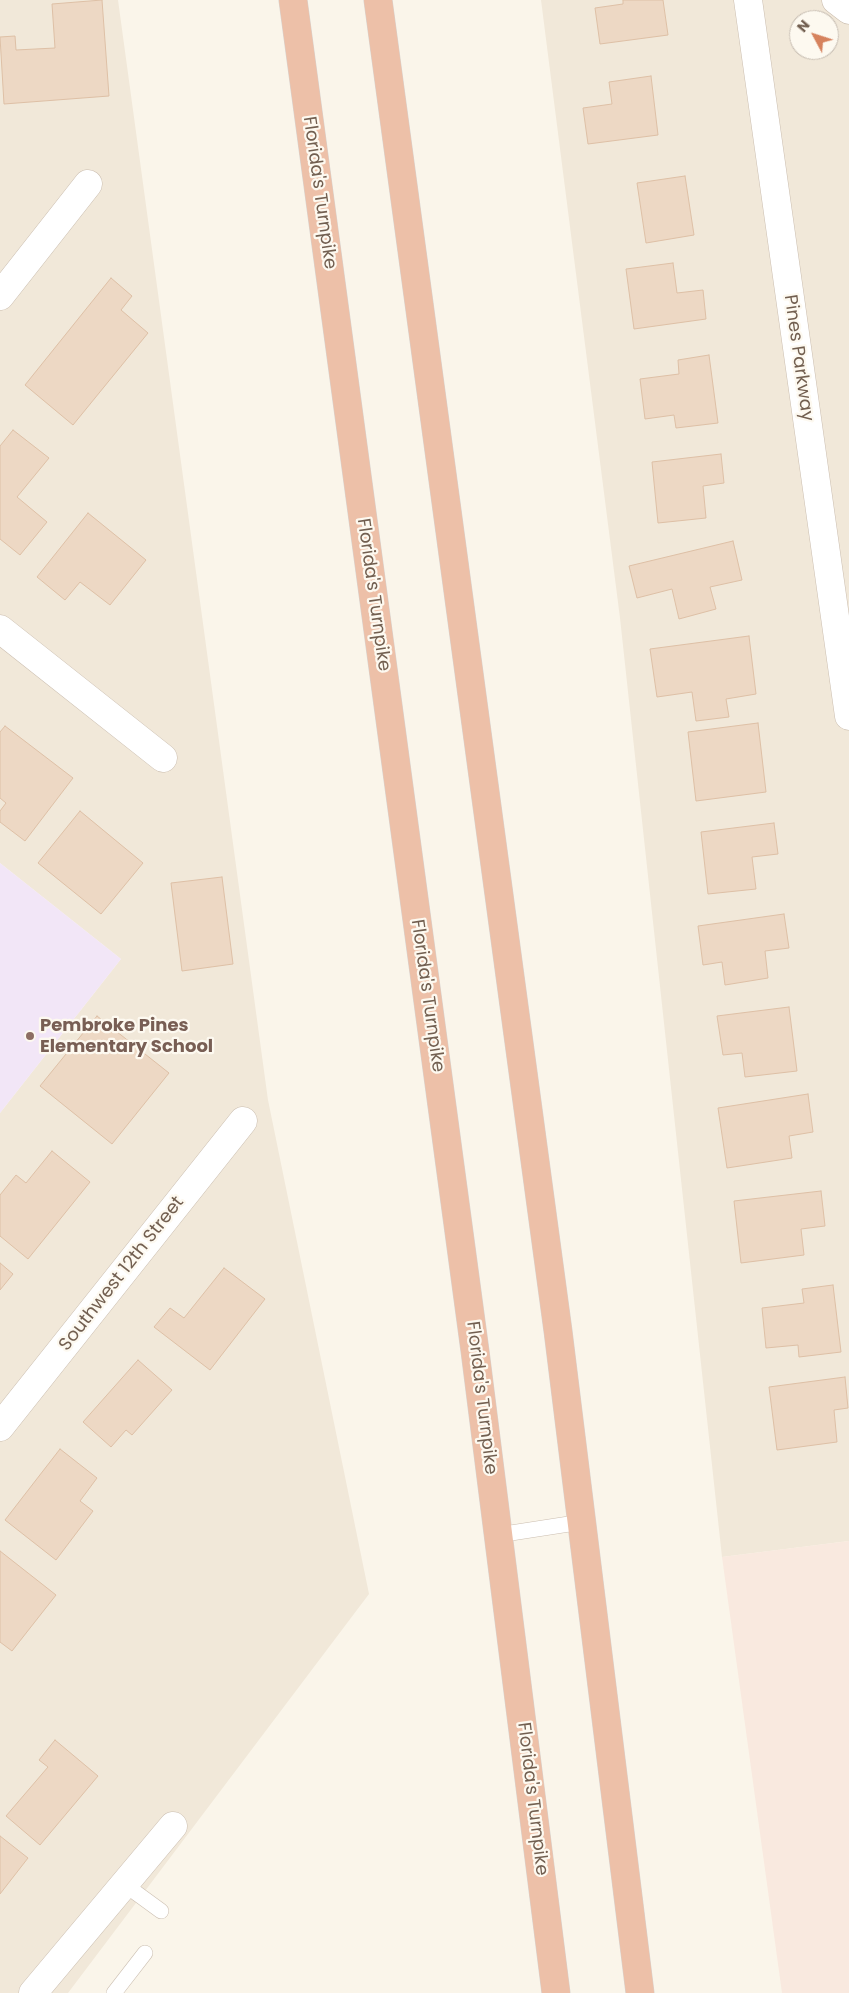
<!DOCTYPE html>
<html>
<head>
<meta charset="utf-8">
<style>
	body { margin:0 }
	#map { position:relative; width:849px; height:1993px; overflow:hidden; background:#faf5ea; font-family:Poppins,sans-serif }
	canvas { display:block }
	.north { position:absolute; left:789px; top:10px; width:50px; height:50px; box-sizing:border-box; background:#fdf9f0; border:1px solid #c5bbb0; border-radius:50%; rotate:310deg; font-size:14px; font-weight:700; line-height:20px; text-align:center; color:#725f50 }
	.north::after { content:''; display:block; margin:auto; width:18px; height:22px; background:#d6825d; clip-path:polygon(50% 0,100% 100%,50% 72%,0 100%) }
</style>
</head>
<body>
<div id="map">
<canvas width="849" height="1993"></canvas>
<div class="north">N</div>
</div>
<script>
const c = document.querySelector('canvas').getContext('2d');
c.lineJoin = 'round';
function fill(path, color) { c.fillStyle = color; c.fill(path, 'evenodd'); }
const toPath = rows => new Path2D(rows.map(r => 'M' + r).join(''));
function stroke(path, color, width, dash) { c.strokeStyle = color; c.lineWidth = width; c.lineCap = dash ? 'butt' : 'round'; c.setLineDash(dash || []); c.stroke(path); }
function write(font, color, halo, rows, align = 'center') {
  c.font = font + ' Poppins,sans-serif'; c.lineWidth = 4.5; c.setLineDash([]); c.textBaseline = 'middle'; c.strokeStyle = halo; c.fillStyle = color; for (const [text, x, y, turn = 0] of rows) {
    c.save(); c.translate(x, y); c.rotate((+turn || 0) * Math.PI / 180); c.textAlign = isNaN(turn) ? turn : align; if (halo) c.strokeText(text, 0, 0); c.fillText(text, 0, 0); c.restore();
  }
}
fill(toPath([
	[0,0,118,0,268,1100,369,1594,68,1993,0,1993,0,1113,121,959,0,863],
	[541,0,849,0,849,1541,722,1557,620,618],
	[799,20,829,20,829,50,799,50]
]), '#f1e8d9');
fill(toPath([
	[849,1541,849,1993,782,1993,722,1557]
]), '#f9e9df');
fill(toPath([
	[0,863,121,959,0,1113]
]), '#f2e6f7');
const building = toPath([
	[102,0,109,96,4,104,0,37,15,36,16,50,55,48,52,4,102,0],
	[623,0,663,0,668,35,600,44,595,8,623,4,623,0],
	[651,76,658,135,588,144,583,108,612,104,609,82,651,76],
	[685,176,694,235,646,243,637,183,685,176],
	[673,263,677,293,703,290,706,319,634,329,626,269,673,263],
	[111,278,132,296,121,310,148,333,73,425,25,385,111,278],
	[709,355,718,423,676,428,674,415,645,419,640,379,679,374,678,360,709,355],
	[13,430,49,458,17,497,47,522,20,555,0,539,0,446,13,430],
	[721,454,724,483,703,486,706,518,658,523,652,462,721,454],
	[88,513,146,560,110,605,80,582,65,600,37,577,88,513],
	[733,541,742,580,710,587,716,609,679,619,672,589,637,598,629,566,733,541],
	[749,636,756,694,726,699,729,717,696,721,692,692,657,697,650,649,749,636],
	[758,723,766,792,696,801,688,732,758,723],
	[5,726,73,778,25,841,0,822,0,811,6,803,0,798,0,732,5,726],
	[80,811,143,863,101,914,38,863,80,811],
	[774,823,778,854,752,857,756,889,708,894,701,832,774,823],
	[222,877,233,964,182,971,171,883,222,877],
	[784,914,789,948,765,951,768,978,725,985,722,962,703,965,698,926,784,914],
	[789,1007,797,1071,745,1077,742,1053,723,1055,717,1016,789,1007],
	[97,1016,169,1073,112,1144,40,1086,97,1016],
	[808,1094,813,1132,789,1136,792,1158,727,1168,718,1108,808,1094],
	[52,1151,90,1182,28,1259,0,1236,0,1195,16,1175,26,1183,52,1151],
	[821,1191,825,1226,801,1229,804,1255,741,1263,734,1201,821,1191],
	[0,1263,13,1274,0,1290,0,1263],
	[224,1268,265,1299,210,1370,154,1327,170,1308,184,1318,224,1268],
	[833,1285,841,1352,799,1357,798,1345,766,1348,762,1308,804,1303,802,1289,833,1285],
	[138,1360,172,1390,132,1435,126,1430,111,1447,83,1422,138,1360],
	[845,1377,848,1408,834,1410,837,1442,777,1450,769,1387,845,1377],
	[60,1449,97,1478,80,1501,93,1511,56,1560,5,1520,60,1449],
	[0,1551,56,1595,12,1651,0,1642,0,1551],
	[55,1740,98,1776,40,1845,6,1816,48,1767,39,1760,55,1740],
	[0,1836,28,1858,0,1894,0,1836]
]);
fill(building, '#edd8c4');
stroke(building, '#dec0a6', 1);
const service = toPath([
	[498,1535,582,1522],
	[124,1884,161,1911],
	[114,1993,145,1953]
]);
const minor = toPath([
	[748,0,849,716],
	[836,0,849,10],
	[0,296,88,184],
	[0,629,163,758],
	[0,1427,243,1121],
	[33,1993,173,1826]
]);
const motorway = toPath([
	[293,0,475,1351,556,1993],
	[378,0,558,1331,640,1993]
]);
stroke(service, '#cbbeb0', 16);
stroke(minor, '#cbbeb0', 29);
stroke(motorway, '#d8d2ce', 29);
stroke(service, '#fff', 15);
stroke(minor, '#fff', 28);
stroke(motorway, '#edc0a8', 28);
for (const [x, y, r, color] of [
	[30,1036,5,"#8d6e63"]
]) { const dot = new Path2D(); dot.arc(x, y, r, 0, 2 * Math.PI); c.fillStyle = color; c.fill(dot); stroke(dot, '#fdf9f0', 2); }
write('18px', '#725f50', '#fdf9f0', [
	["Florida's Turnpike",319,193,82],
	["Pines Parkway",798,358,82],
	["Florida's Turnpike",373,595,82],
	["Florida's Turnpike",427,996,82],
	["Southwest 12th Street",122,1274,-52],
	["Florida's Turnpike",481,1398,83],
	["Florida's Turnpike",532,1799,83]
]);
write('bold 18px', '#785e54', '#fdf9f0', [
	["Pembroke Pines",40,1026],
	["Elementary School",40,1047]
], 'left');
</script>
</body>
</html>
